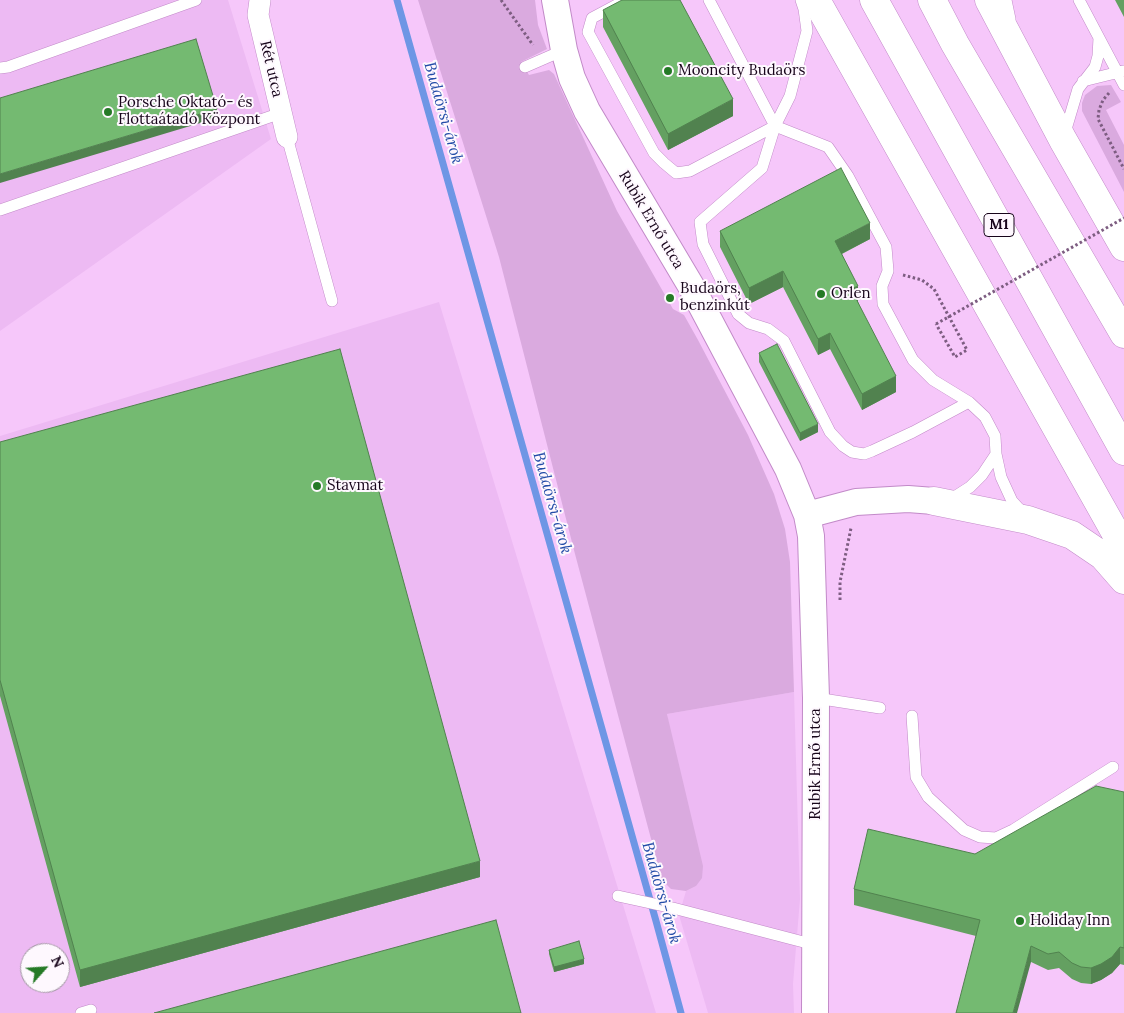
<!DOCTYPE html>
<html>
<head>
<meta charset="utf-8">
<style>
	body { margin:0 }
	#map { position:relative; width:1124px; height:1013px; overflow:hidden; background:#f6c7fa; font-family:Lora,serif }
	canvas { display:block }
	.north { position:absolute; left:20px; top:943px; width:50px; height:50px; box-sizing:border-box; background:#fef8fe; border:1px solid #a296a3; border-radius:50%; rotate:64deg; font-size:14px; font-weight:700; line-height:20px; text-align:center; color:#17041a }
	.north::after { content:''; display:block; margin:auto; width:18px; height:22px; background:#257a26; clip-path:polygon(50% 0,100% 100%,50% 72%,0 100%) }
</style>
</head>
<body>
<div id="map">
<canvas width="1124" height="1013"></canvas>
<div class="north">N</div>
</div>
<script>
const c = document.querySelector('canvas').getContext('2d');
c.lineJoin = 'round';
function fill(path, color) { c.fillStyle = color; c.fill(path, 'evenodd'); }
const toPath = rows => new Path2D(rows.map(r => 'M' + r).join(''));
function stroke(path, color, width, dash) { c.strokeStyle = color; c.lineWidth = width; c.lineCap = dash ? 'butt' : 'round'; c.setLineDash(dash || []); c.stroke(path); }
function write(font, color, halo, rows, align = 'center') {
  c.font = font + ' Lora,serif'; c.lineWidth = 4; c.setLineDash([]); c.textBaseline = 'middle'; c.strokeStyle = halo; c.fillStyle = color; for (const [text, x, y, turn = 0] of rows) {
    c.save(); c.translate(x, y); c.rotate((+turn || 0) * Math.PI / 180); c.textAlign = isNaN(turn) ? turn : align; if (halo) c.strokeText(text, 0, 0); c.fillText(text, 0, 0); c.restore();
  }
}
fill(toPath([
	[0,0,228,0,271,139,0,331],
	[439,302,656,1013,0,1013,0,436],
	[30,953,60,953,60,983,30,983],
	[794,692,800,899,793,984,794,1013,708,1013,679,915,686,891,696,886,667,714]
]), '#edbaf3');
fill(toPath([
	[418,0,535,0,538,25,547,49,521,62,529,75,549,70,554,74,617,211,673,309,684,315,698,340,748,435,774,494,785,529,790,562,794,692,667,714,703,866,702,878,696,886,686,891,671,889,662,880,575,554,499,257],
	[1111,85,1121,102,1106,110,1124,145,1124,192,1082,111,1082,103,1085,95,1097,86]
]), '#daaadf');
stroke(toPath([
	[397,0,656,921,681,1013]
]), '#6e96e5', 7);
const service = toPath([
	[626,0,592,18,588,32,654,153,664,163,676,173,690,171,775,126],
	[709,0,775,126,828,147,848,176,886,247,888,271,882,286,883,304,913,360,933,380,969,402,985,417,995,436,996,454,982,475,970,487,956,496,948,498],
	[801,0,804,9,807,31,790,96,775,126,762,168,700,222,703,244,738,314,749,323,768,329,784,341,830,432,843,446,852,452,864,454,872,451,913,432,969,402],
	[1006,0,1010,19],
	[1079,0,1124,85],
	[525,67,564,50],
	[0,68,8,67,196,0],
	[1083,81,1123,71],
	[1064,136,1078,89,1095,67,1098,56,1099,38],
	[287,137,332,301],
	[0,210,281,113],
	[996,454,1001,477,1012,501,1023,513],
	[816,698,880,708],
	[912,716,916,777,928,797,964,830,980,837,996,838,1013,830,1113,767],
	[618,896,673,908,815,945],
	[81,1013,91,1010]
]);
const minor = toPath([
	[260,0,258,15,287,137]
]);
const tertiary = toPath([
	[555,0,564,50,572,78,587,111,691,286,788,469,807,515,811,536,816,698,815,1013],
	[807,515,856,502,908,499,934,501]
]);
const motorway = toPath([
	[816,0,1124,548],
	[874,0,1124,451],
	[932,0,955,44,1124,334],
	[989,0,1063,140,1124,247],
	[934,501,1028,520,1072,535,1103,556,1124,580]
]);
stroke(service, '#c28ac8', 12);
stroke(minor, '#c28ac8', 22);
stroke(tertiary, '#c28ac8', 28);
stroke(motorway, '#c28ac8', 29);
stroke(toPath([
	[501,0,533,45],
	[1109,93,1103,100,1099,110,1098,119,1124,169],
	[903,275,922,280,934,289,967,350,955,357,936,324],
	[840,600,840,582,851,528]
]), '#7d5d81', 3, [2.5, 2.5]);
stroke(service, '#fff', 11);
stroke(minor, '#fff', 21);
stroke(tertiary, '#fff', 26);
stroke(motorway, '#fff', 28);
stroke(toPath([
	[936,324,1124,218]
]), '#7d5d81', 3, [2.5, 2.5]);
fill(toPath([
	[1115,0,1124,0,1124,17],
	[603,10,733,116,668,150,603,27],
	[720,231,870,239,842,254,858,302,896,392,862,410,830,349,818,355,783,287,749,304,720,247],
	[759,353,818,432,800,441,759,362],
	[0,442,480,877,80,987,0,696],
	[1124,792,1124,965,1120,964,1112,973,1101,980,1091,984,1081,983,1072,979,1059,968,1048,970,976,936,854,905,854,889,975,854],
	[549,950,584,964,554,972,549,954]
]), '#64a061');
fill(toPath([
	[733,99,733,116,668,150,668,134],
	[217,109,217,118,0,183,0,174],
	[870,223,870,239,835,257,835,241],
	[783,271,783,287,749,304,749,288],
	[858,286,858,302,851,306,851,289],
	[830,333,830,349,818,355,818,339],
	[896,376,896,392,862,410,862,394],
	[818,424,818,432,800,441,800,433],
	[480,861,480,877,80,987,80,970],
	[1031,946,1031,962,1017,1013,1013,1013],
	[1120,947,1120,964,1112,973,1101,980,1091,984,1091,968],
	[584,959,584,964,554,972,554,967]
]), '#51824f');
const building = toPath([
	[622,0,680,0,733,99,668,134,603,10,622,0],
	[196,39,217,109,0,174,0,98,196,39],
	[841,168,870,223,835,241,858,286,851,289,896,376,862,394,830,333,818,339,783,271,749,288,720,231,841,168],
	[777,344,818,424,800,433,759,353,777,344],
	[340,349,480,861,80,970,0,680,0,442,340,349],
	[1096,786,1124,792,1124,948,1120,947,1112,957,1101,964,1091,968,1081,967,1072,963,1059,952,1048,954,1031,946,1013,1013,956,1013,980,920,854,889,868,829,975,854,1096,786],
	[496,920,521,1013,154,1013,496,920],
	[579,941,584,959,554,967,549,950,579,941]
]);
fill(building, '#74ba71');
stroke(building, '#51824f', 1);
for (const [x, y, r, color] of [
	[668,71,5,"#257a26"],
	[108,112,5,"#257a26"],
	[821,294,5,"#257a26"],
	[670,298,5,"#257a26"],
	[317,486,5,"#257a26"],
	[1020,921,5,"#257a26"]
]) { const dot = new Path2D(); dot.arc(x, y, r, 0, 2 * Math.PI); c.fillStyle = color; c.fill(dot); stroke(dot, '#fef8fe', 2); }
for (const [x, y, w] of [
	[999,225,30]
]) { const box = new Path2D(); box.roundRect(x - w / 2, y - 11.5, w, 23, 4); c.fillStyle = '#fef8fe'; c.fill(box); stroke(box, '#17041a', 1); }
write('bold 14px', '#17041a', null, [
	["M1",999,225]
]);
write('15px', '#17041a', '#fef8fe', [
	["Rét utca",271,69,77],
	["Rubik Ernő utca",651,220,59],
	["Rubik Ernő utca",816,764,-90]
]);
write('15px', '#17041a', '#fef8fe', [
	["Mooncity Budaörs",678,71],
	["Porsche Oktató- és",118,103],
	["Flottaátadó Központ",118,120],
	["Budaörs,",680,289],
	["benzinkút",680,306],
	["Orlen",831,294],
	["Stavmat",327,486],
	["Holiday Inn",1030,921]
], 'left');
write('italic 16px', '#234ca8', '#fef8fe', [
	["Budaörsi-árok",443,113,74],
	["Budaörsi-árok",552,503,74],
	["Budaörsi-árok",661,893,74]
]);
</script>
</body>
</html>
